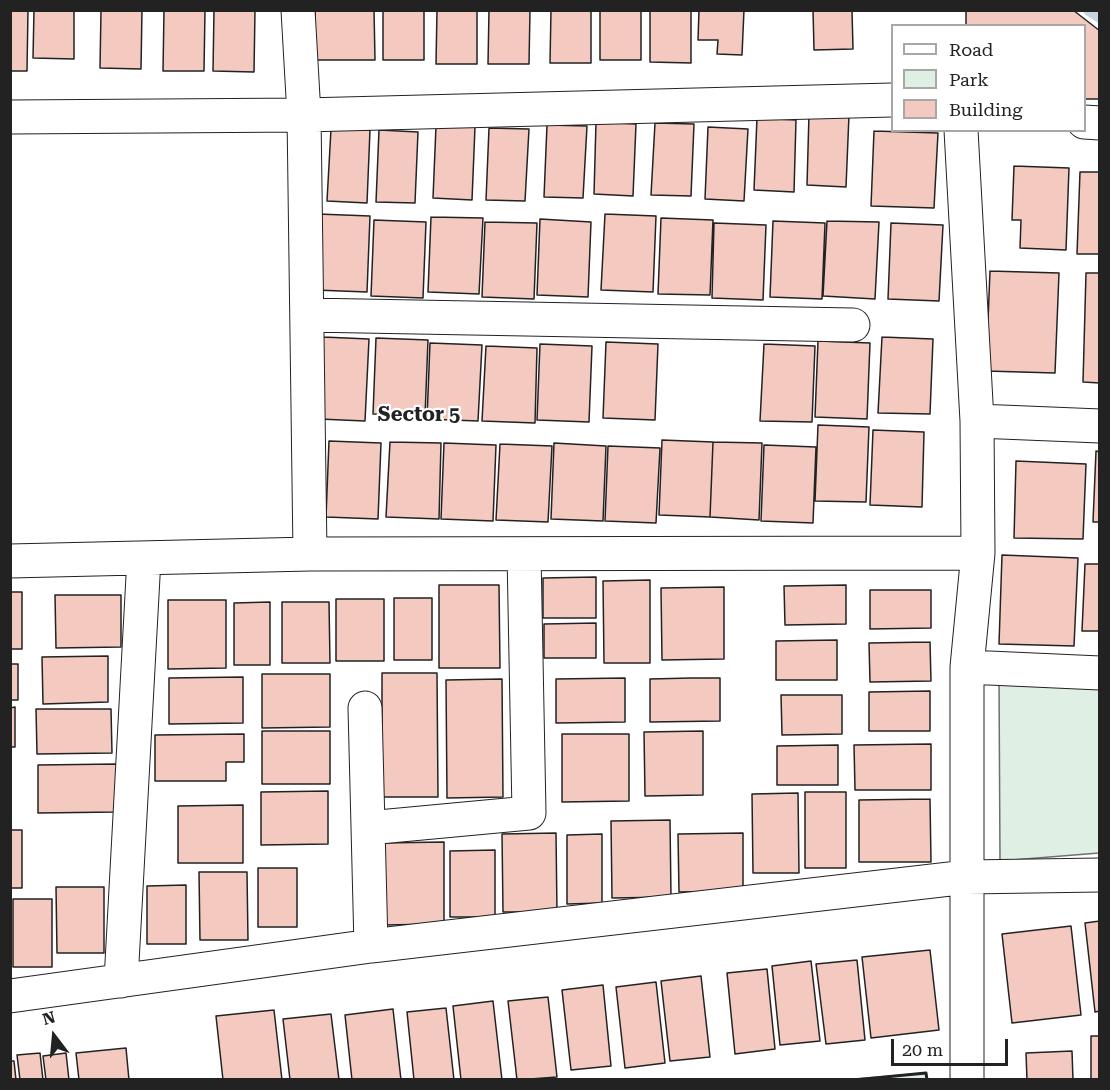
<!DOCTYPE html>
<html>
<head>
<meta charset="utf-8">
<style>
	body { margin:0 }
	#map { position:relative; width:1110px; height:1090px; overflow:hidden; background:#fff; font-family:"Roboto Serif",serif }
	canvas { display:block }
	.frame { position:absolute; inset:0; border:12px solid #222; pointer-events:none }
	.legend { position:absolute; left:891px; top:24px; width:195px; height:108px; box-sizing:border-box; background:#fff; border:2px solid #a7a7a7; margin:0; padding:8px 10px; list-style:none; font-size:18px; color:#222 }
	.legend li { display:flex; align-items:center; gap:12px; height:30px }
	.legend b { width:30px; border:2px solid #a7a7a7 }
	.north { position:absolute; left:24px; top:1006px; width:60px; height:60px; -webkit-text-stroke:4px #fff; paint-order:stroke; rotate:344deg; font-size:16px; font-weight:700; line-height:24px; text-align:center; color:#222 }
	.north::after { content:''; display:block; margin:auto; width:21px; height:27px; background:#222; clip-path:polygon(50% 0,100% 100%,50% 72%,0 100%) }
	.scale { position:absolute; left:891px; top:1039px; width:117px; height:27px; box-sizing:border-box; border:3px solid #222; border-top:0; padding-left:8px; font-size:18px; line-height:21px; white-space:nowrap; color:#222; -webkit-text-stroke:4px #fff; paint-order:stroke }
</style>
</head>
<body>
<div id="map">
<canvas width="1110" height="1090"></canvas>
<div class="frame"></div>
<ul class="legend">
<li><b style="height:8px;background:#fff"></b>Road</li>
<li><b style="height:16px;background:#e0efe3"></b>Park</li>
<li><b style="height:16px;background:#f3c9c0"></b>Building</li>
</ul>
<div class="north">N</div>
<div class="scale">20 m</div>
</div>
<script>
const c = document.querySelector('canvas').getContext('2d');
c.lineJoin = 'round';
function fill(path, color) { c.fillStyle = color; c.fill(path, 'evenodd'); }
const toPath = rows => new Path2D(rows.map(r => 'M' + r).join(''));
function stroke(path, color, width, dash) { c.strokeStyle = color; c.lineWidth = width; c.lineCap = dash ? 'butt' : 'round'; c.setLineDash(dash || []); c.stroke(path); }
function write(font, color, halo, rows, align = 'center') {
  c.font = font + ' "Roboto Serif",serif'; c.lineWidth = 4.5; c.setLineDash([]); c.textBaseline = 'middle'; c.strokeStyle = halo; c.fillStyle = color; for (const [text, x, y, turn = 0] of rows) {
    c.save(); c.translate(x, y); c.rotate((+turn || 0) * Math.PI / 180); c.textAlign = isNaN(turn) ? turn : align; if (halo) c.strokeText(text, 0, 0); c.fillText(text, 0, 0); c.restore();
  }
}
const green = toPath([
	[999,680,1099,685,1099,853,1000,861,999,680],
	[926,1073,927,1079,854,1079,926,1073]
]);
fill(green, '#e0efe3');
stroke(green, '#6f6f6f', 1.5);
stroke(toPath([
	[1089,10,1100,17]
]), '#c7d3dd', 12);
const building = toPath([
	[10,10,28,10,27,71,10,71,10,10],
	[34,10,74,10,74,59,33,58,34,10],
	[101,10,142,10,141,69,100,68,101,10],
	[164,10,205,10,204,71,163,71,164,10],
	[214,10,255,10,254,72,213,71,214,10],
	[315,10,374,10,375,60,315,60,315,10],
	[383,10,424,10,424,60,383,60,383,10],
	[437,10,477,10,477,64,436,64,437,10],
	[489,10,530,10,529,64,488,64,489,10],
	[551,10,591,10,591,63,550,63,551,10],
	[600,10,641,10,641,60,600,60,600,10],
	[650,10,691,10,691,63,650,62,650,10],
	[699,10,744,10,742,55,717,54,718,40,698,40,699,10],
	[813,10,852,10,853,49,814,50,813,10],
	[966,10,1073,10,1100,31,1100,99,1084,99,1084,26,966,26,966,10],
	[809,114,849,115,846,187,807,185,809,114],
	[757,118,796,120,794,192,754,190,757,118],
	[596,122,636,124,633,196,594,194,596,122],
	[655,123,694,124,691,196,651,195,655,123],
	[547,125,587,126,583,198,544,197,547,125],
	[436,126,475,127,472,200,433,198,436,126],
	[708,127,748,129,744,201,705,199,708,127],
	[489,128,529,129,525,201,486,200,489,128],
	[331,129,370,130,367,203,327,201,331,129],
	[379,130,418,132,415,203,376,202,379,130],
	[874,131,938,133,934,208,871,206,874,131],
	[1014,166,1069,168,1066,250,1020,248,1021,220,1012,220,1014,166],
	[1080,172,1100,172,1100,254,1077,254,1080,172],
	[318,214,370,216,367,292,315,290,318,214],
	[605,214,656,216,653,292,601,290,605,214],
	[431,217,483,218,479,294,428,292,431,217],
	[661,218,713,220,710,295,658,294,661,218],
	[540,219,591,222,588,297,537,295,540,219],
	[374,220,426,222,423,298,371,296,374,220],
	[773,221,825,223,822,299,770,297,773,221],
	[827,221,879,222,875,299,823,296,827,221],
	[485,222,537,223,534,299,482,297,485,222],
	[714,223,766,225,763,300,712,298,714,223],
	[891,223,943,225,939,301,888,299,891,223],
	[990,271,1059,273,1055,373,986,371,990,271],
	[1086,273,1100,273,1100,383,1083,382,1086,273],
	[323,337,369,339,365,421,319,419,323,337],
	[882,337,933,339,930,414,878,413,882,337],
	[376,338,428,340,425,416,373,414,376,338],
	[818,341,870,343,867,419,815,417,818,341],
	[606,342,658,344,655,420,603,418,606,342],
	[430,343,482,345,478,421,427,419,430,343],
	[540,344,592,346,589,422,537,420,540,344],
	[764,344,815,346,812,422,760,421,764,344],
	[486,346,537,348,535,423,482,421,486,346],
	[818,425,869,427,866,502,815,501,818,425],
	[873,430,924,432,922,507,870,505,873,430],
	[662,440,713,442,710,517,659,515,662,440],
	[329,441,381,443,378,519,326,517,329,441],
	[390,442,441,443,439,519,386,517,390,442],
	[713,442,762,443,759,520,710,517,713,442],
	[444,443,496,445,493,521,441,519,444,443],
	[554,443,606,446,603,521,551,519,554,443],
	[500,444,552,446,548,522,496,520,500,444],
	[764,445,816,447,813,523,761,521,764,445],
	[608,446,660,448,656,523,605,521,608,446],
	[1096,451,1100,452,1100,522,1093,522,1096,451],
	[1016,461,1086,464,1083,539,1014,538,1016,461],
	[1002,555,1078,558,1074,646,999,644,1002,555],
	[1085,564,1100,564,1100,631,1082,631,1085,564],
	[596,577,596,618,543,618,543,578,596,577],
	[650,580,650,663,604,663,603,581,650,580],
	[439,585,499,585,500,668,439,668,439,585],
	[846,585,846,624,785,625,784,586,846,585],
	[724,587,724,659,662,660,661,588,724,587],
	[870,590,931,590,931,628,870,629,870,590],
	[10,592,22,592,22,649,10,649,10,592],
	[55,595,121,595,121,647,56,648,55,595],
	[394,598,432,598,432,660,394,660,394,598],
	[336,599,384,599,384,661,336,661,336,599],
	[168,600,226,600,226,668,168,669,168,600],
	[270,602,270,665,234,665,234,603,270,602],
	[282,602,329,602,330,663,282,663,282,602],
	[596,623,596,658,544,658,544,624,596,623],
	[837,640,837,680,776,680,776,641,837,640],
	[930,642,931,681,870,682,869,643,930,642],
	[108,656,108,702,43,704,42,657,108,656],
	[10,664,18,664,18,700,10,700,10,664],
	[382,673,437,673,438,797,382,797,382,673],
	[262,674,330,674,330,727,262,728,262,674],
	[243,677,243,723,169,724,169,678,243,677],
	[625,678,625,722,556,723,556,679,625,678],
	[691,678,720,678,720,721,650,722,650,679,691,678],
	[502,679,503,797,447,798,446,680,502,679],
	[930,691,930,731,869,731,869,692,930,691],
	[781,695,842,695,842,734,782,735,781,695],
	[15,707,15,747,10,747,10,708,15,707],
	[36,709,111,709,112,753,37,754,36,709],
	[262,731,330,731,330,784,262,784,262,731],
	[703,731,703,795,645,796,644,732,703,731],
	[244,734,244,762,226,762,226,781,155,781,155,735,244,734],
	[562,734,629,734,629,801,562,802,562,734],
	[931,744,931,790,855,790,854,745,931,744],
	[838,745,838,785,777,785,777,746,838,745],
	[117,764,117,812,38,813,38,765,117,764],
	[328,791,328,844,261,845,261,792,328,791],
	[805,792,846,792,846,868,805,868,805,792],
	[798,793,799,873,753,873,752,794,798,793],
	[930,799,931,862,859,862,859,800,930,799],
	[243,805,243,863,178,863,178,806,243,805],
	[670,820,671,897,612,898,611,821,670,820],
	[10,830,22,830,22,888,10,888,10,830],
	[556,833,557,912,503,912,502,834,556,833],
	[743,833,743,891,679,892,678,834,743,833],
	[602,834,602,903,567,904,567,835,602,834],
	[444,842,444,924,383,925,382,843,444,842],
	[495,850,495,917,450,917,450,851,495,850],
	[258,868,297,868,297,927,258,927,258,868],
	[199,872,247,872,248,940,200,940,199,872],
	[186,885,186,944,147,944,147,886,186,885],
	[56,887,104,887,104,953,57,953,56,887],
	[13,899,52,899,52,967,13,967,13,899],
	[1100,921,1100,1011,1095,1012,1085,923,1100,921],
	[1071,926,1081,1015,1012,1023,1002,934,1071,926],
	[930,950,939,1030,871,1038,862,957,930,950],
	[857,960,865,1040,826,1044,816,964,857,960],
	[811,961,820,1041,780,1045,772,966,811,961],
	[767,969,775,1049,735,1054,727,973,767,969],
	[701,976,710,1057,670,1061,661,981,701,976],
	[656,982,665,1063,625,1068,616,987,656,982],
	[603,985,611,1066,571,1070,562,990,603,985],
	[548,997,557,1077,517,1080,508,1001,548,997],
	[493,1001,502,1080,461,1080,453,1006,493,1001],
	[446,1008,454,1080,414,1080,407,1012,446,1008],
	[393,1009,401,1080,352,1080,345,1015,393,1009],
	[274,1010,282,1080,223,1080,216,1016,274,1010],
	[331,1014,339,1080,290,1080,283,1019,331,1014],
	[1091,1036,1100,1036,1100,1080,1091,1080,1091,1036],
	[126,1048,129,1080,79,1080,76,1053,126,1048],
	[1072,1051,1073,1080,1027,1080,1026,1053,1072,1051],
	[40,1053,43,1080,20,1080,17,1055,40,1053],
	[66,1053,69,1080,46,1080,43,1056,66,1053],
	[10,1061,14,1061,16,1080,10,1080,10,1061]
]);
fill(building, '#f3c9c0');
stroke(building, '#222', 1.5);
const minor = toPath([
	[298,10,304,115,310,554,978,553,977,421,961,130],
	[10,117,304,115,892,100],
	[1084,122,1100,123],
	[307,315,853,325],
	[977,421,1100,426],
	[10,561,310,554],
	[967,667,1100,673],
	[365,708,371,946],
	[368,828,529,813,524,554],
	[121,981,144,558],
	[10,996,371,946,967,877,1100,875],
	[967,1080,967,667,978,553]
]);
stroke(minor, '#222', 35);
stroke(minor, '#fff', 33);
stroke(toPath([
	[854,1080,926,1073,927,1080]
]), '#222', 3);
write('bold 20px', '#222', '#fff', [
	["Sector 5",419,415]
]);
</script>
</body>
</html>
